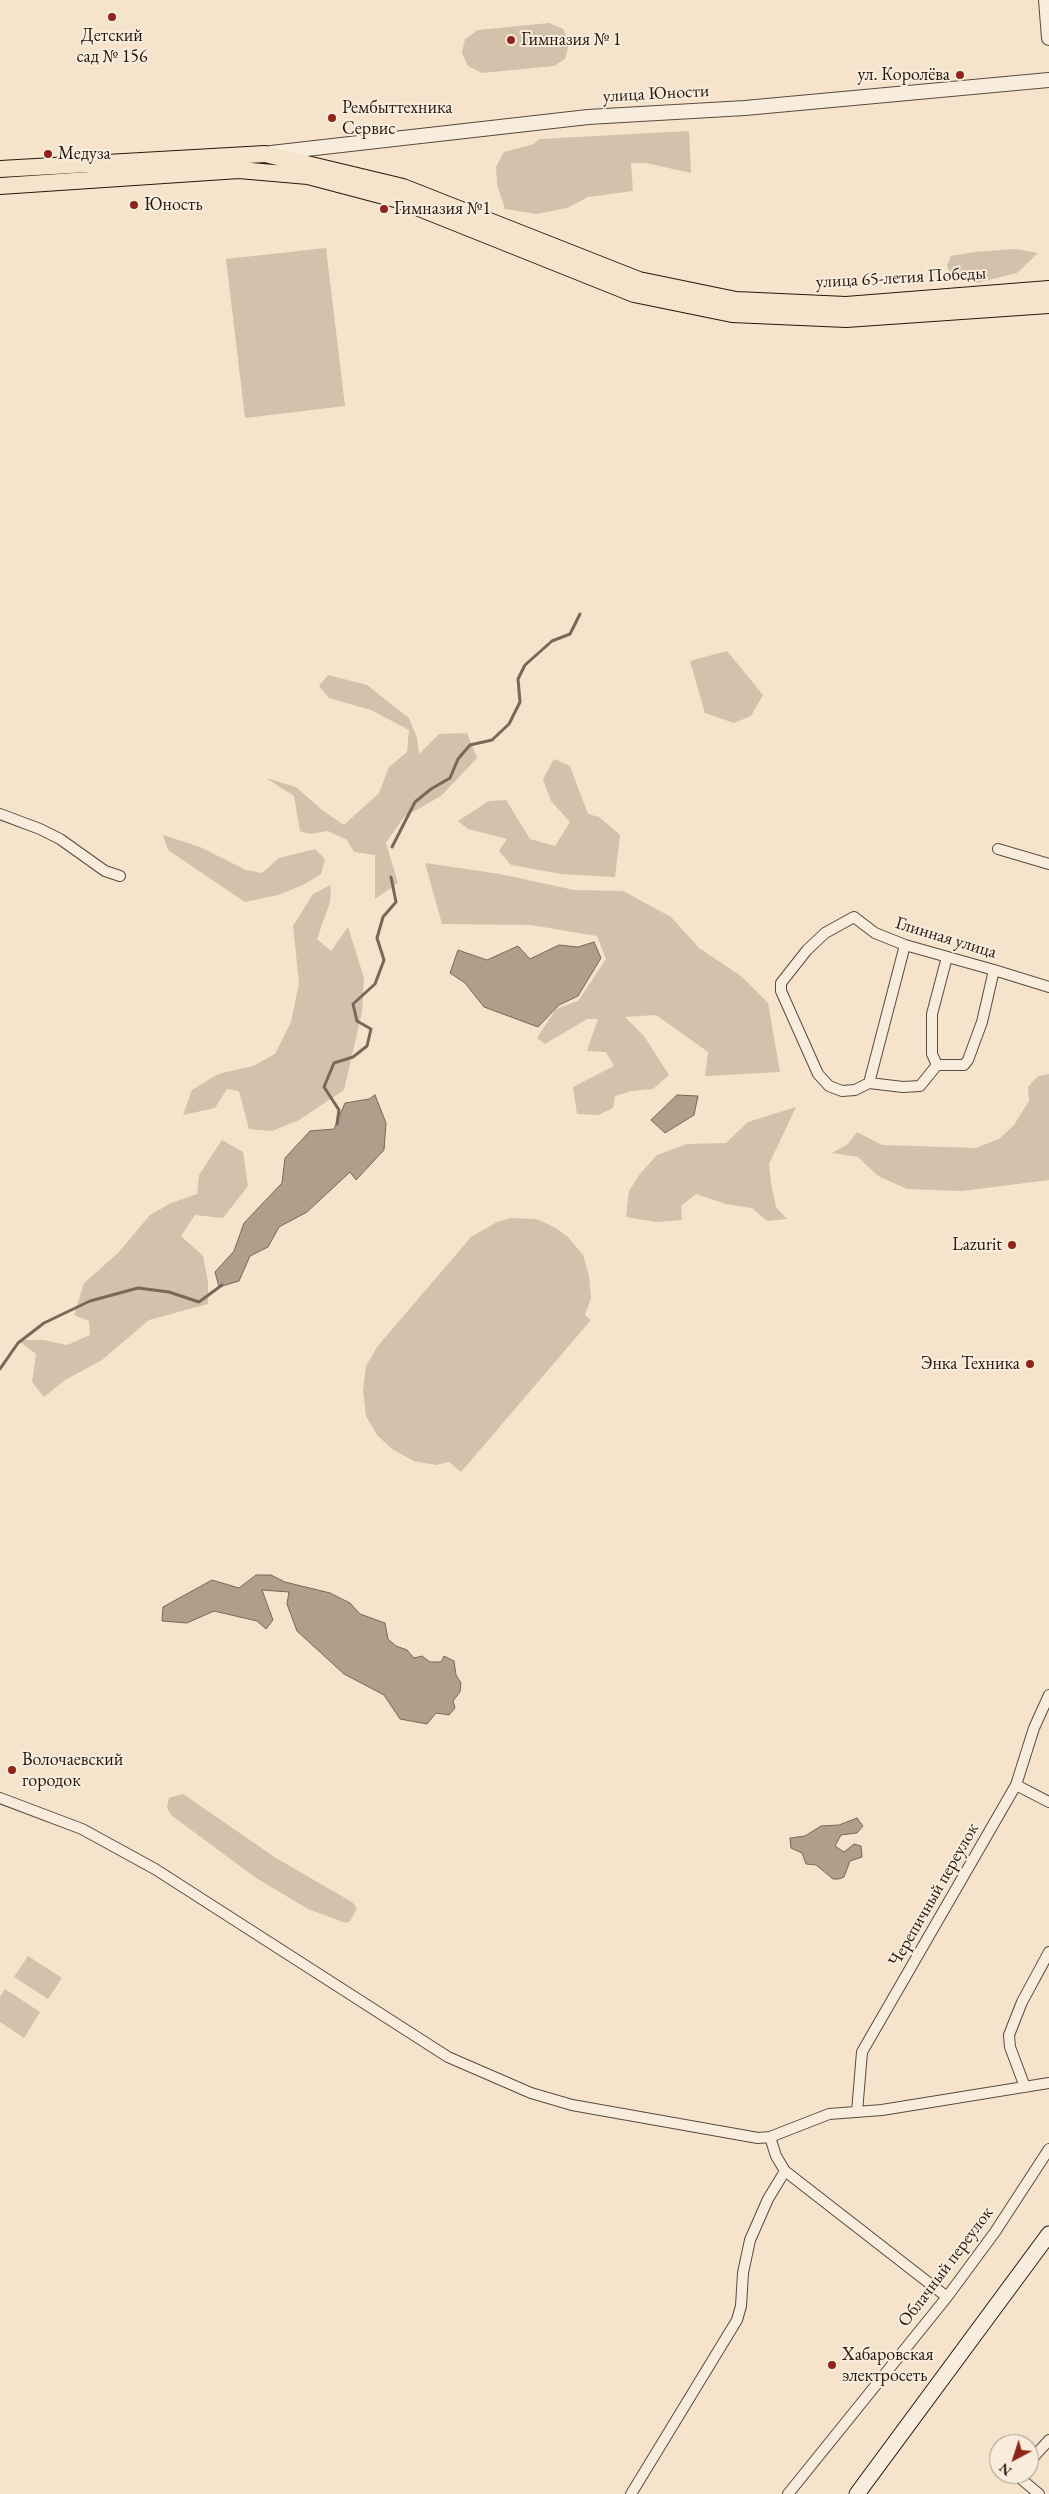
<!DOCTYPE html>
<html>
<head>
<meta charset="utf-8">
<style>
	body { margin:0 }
	#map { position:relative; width:1049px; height:2494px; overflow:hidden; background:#f5e4cb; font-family:"EB Garamond",serif }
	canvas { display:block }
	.north { position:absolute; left:989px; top:2434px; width:50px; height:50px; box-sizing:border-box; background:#f8eddd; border:1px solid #a4978a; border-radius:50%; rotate:220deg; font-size:14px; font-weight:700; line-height:20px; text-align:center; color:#25170e }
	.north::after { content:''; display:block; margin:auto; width:18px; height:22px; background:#8f2418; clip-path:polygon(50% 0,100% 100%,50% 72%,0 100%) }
</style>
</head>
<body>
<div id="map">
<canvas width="1049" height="2494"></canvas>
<div class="north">N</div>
</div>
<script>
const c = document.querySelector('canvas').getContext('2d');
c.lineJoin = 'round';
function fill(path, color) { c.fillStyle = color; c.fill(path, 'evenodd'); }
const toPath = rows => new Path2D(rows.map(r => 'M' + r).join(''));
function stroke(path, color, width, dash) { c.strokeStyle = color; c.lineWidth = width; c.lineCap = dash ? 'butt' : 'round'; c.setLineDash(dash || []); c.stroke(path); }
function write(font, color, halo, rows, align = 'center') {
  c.font = font + ' "EB Garamond",serif'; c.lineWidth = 4; c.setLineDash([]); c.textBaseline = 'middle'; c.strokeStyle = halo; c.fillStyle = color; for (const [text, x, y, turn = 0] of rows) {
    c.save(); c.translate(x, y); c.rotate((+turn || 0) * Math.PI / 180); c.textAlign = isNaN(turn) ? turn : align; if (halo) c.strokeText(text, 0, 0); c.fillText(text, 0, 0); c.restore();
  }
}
fill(toPath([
	[549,23,563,29,569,44,565,59,554,66,482,73,468,66,462,53,465,39,478,30],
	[689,131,691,173,646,163,631,163,633,191,588,197,567,208,537,214,505,209,497,184,496,167,504,152,534,144,539,139],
	[326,248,345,406,245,418,226,259],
	[1015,249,1038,253,1017,273,977,283,950,273,947,265,951,256,975,252],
	[727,651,763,695,751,716,734,723,705,713,690,661],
	[328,675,367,685,409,718,417,738,419,754,439,734,467,733,477,758,441,796,404,817,386,843,398,883,375,899,375,855,354,852,347,840,328,831,310,834,300,831,294,796,266,778,296,787,322,810,344,825,379,793,389,767,407,752,409,730,371,710,329,698,319,686],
	[554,759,570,766,588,814,599,817,620,835,615,877,561,874,511,865,499,851,507,839,468,829,458,821,489,801,506,800,530,839,555,846,570,822,551,801,543,779],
	[163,835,200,847,246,870,262,873,279,858,315,849,325,859,321,874,303,885,278,895,245,902,168,850],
	[425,863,500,874,574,890,623,891,671,917,699,948,741,976,768,1003,780,1072,705,1076,708,1052,656,1015,625,1017,644,1036,669,1075,653,1089,632,1091,615,1096,613,1108,599,1115,577,1114,573,1087,614,1066,606,1052,587,1051,598,1019,587,1019,545,1044,537,1038,556,1009,578,1001,606,959,597,936,531,925,442,924],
	[331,885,330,902,317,939,331,951,348,927,364,978,362,1012,344,1090,299,1120,272,1131,249,1129,239,1091,227,1089,215,1108,183,1115,192,1090,218,1074,253,1066,275,1054,291,1022,299,983,293,926,313,894],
	[1049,1074,1049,1180,962,1191,907,1189,878,1176,858,1157,832,1153,848,1144,857,1132,882,1145,976,1148,999,1139,1014,1125,1029,1101,1028,1087,1038,1076],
	[796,1107,769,1164,771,1183,776,1207,787,1219,767,1221,752,1208,726,1204,696,1194,681,1206,682,1220,656,1222,626,1217,629,1191,639,1175,657,1155,687,1144,726,1143,748,1122],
	[222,1140,243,1152,248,1186,223,1218,195,1215,181,1236,203,1256,208,1282,208,1304,149,1320,102,1360,65,1380,44,1397,32,1382,36,1354,18,1340,44,1340,67,1345,90,1335,89,1321,74,1315,84,1283,118,1253,150,1215,171,1203,197,1194,199,1175],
	[511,1218,536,1219,556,1228,568,1237,583,1255,589,1276,591,1298,585,1315,591,1320,461,1472,449,1462,436,1465,414,1461,392,1449,377,1435,366,1416,363,1390,366,1366,377,1347,471,1237,497,1222],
	[183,1794,276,1858,352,1902,357,1908,350,1921,346,1923,308,1909,256,1878,171,1815,167,1808,169,1798],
	[28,1956,62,1978,48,1999,14,1977],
	[5,1989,40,2012,24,2038,0,2022,0,1997]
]), '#d2c1ab');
const water = toPath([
	[594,942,601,958,578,996,559,1005,538,1027,484,1007,465,983,450,973,458,950,487,960,518,946,530,959,559,945,578,947,594,942],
	[375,1095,386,1123,384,1150,356,1180,350,1172,307,1212,279,1227,268,1247,250,1256,239,1281,219,1287,215,1272,234,1251,244,1223,282,1183,285,1158,310,1131,334,1129,345,1103,369,1099,375,1095],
	[677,1095,698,1096,694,1115,665,1133,651,1120,677,1095],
	[256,1575,271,1575,285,1582,330,1593,350,1603,360,1614,385,1623,388,1639,396,1646,407,1650,414,1658,422,1656,430,1662,441,1662,444,1656,454,1661,456,1675,461,1683,460,1692,453,1701,455,1708,449,1715,436,1713,427,1724,400,1719,384,1695,344,1674,297,1631,287,1604,289,1592,262,1590,273,1620,266,1629,257,1621,214,1611,187,1623,162,1621,163,1607,212,1580,239,1588,256,1575],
	[857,1818,863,1826,857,1833,841,1835,835,1846,844,1852,854,1844,861,1846,862,1857,850,1861,844,1877,839,1879,833,1879,816,1865,806,1864,802,1853,791,1848,790,1838,805,1836,821,1826,839,1825,857,1818]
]);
fill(water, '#ae9e8b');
stroke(water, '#776859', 1);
stroke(toPath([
	[392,847,415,802,431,789,450,778,458,759,470,745,492,740,509,724,520,702,518,679,525,665,552,641,570,634,580,614],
	[337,1124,339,1110,324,1087,334,1063,353,1057,367,1046,371,1029,357,1021,353,1004,375,984,384,960,377,938,383,917,396,902,391,877],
	[0,1369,18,1343,44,1323,90,1301,138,1288,169,1292,199,1302,222,1285]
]), '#776859', 3);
const minor = toPath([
	[0,814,40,829,60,839,105,871,120,876],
	[998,849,1049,864],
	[994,970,982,1022,968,1060,964,1065,937,1065,920,1086,903,1087,869,1083,855,1090,842,1091,829,1086,818,1074,781,991,781,983,807,950,825,933,854,917,875,933,905,945,994,970,1049,987],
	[937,1065,932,1054,932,1014,947,957],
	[869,1083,905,945],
	[1016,1785,1049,1802],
	[0,1798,82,1829,155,1869,448,2057,531,2093,572,2105,758,2138,770,2137,829,2114,882,2110,1049,2083],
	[1025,2087,1010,2047,1009,2035,1022,2002,1049,1952],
	[857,2112,862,2052,1016,1785,1034,1728,1049,1695],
	[770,2137,776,2156,785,2171,947,2297],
	[1029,2462,1049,2440],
	[1018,2474,1020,2478,1039,2494],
	[631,2494,737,2320,741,2306,743,2273,750,2240,768,2199,785,2171],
	[788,2494,947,2297,995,2232,1049,2149]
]);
const tertiary = toPath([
	[1046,0,1049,38],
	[271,153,588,117,745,108,1049,80]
]);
const secondary = toPath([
	[857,2494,1049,2234]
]);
const primary = toPath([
	[0,169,265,154,403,187,639,280,736,300,846,305,1049,289],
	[0,186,239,170,308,176,399,200,634,294,732,314,846,319,1049,305]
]);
stroke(minor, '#594a3d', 12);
stroke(tertiary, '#594a3d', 16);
stroke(secondary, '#25170e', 17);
stroke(primary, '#25170e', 18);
stroke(minor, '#f8eddd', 10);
stroke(tertiary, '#f8eddd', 14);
stroke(secondary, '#f8eddd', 15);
stroke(primary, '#f5e4cb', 16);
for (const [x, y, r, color] of [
	[112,17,5,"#8f2418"],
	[511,40,5,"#8f2418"],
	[960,75,5,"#8f2418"],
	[332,118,5,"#8f2418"],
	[48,154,5,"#8f2418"],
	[134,205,5,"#8f2418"],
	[384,209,5,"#8f2418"],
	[1012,1245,5,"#8f2418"],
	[1030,1364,5,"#8f2418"],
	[12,1770,5,"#8f2418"],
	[832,2365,5,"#8f2418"]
]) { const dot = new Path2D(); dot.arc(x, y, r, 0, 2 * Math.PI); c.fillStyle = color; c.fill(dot); stroke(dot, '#f8eddd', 2); }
write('18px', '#25170e', '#f8eddd', [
	["Детский",112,36,"center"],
	["сад № 156",112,57,"center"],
	["Гимназия № 1",521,40],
	["ул. Королёва",950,75,"right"],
	["Рембыттехника",342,108],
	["Сервис",342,129],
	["Медуза",58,154],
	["Юность",144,205],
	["Гимназия №1",394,209],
	["Lazurit",1002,1245,"right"],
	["Энка Техника",1020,1364,"right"],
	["Волочаевский",22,1760],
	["городок",22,1781],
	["Хабаровская",842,2355],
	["электросеть",842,2376]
], 'left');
write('18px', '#25170e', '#f8eddd', [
	["улица Юности",656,94,-3],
	["улица 65-летия Победы",901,278,-3],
	["Глинная улица",946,938,17],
	["Черепичный переулок",934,1895,-60],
	["Облачный переулок",946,2267,-53]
]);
</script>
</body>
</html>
